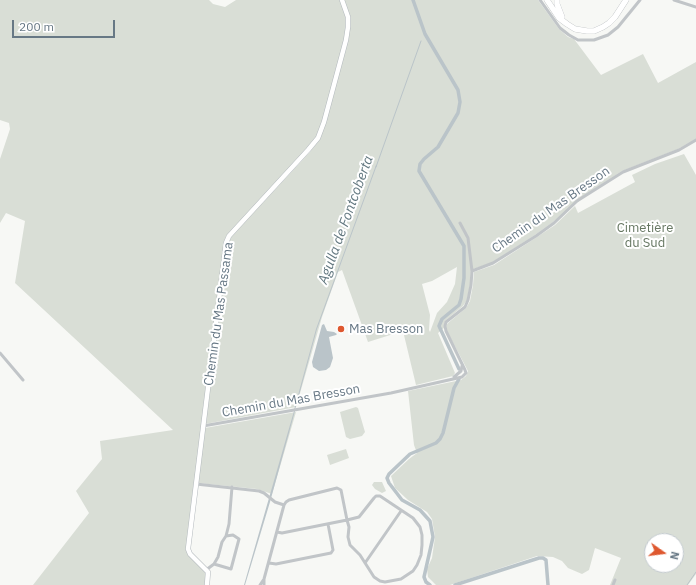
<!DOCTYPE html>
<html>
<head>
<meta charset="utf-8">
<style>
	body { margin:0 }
	#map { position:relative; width:696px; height:585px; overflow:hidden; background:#f7f8f5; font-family:"IBM Plex Sans",sans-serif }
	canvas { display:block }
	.north { position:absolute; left:644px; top:533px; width:40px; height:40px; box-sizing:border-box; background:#fff; border:1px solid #c2c9ce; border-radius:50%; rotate:104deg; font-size:11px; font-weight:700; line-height:16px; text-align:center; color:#677885 }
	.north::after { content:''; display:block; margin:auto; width:14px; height:18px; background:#de582f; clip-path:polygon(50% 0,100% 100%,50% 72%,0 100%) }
	.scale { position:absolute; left:12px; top:20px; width:103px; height:18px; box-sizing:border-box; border:2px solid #677885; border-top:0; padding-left:5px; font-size:12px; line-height:14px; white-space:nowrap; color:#677885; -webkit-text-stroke:3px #fff; paint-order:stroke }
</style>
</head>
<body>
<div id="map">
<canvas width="696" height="585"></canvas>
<div class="north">N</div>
<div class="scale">200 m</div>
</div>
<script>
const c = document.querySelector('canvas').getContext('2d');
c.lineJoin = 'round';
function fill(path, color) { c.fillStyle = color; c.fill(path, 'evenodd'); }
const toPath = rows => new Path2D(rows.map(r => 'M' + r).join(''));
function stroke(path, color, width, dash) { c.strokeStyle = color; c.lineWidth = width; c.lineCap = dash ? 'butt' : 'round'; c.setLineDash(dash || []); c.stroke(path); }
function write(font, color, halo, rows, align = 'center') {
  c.font = font + ' "IBM Plex Sans",sans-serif'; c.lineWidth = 4; c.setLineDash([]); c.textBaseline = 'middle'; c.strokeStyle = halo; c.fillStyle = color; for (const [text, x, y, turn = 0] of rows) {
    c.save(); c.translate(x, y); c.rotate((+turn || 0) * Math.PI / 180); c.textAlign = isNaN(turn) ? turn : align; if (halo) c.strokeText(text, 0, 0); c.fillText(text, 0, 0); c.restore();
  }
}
fill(toPath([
	[0,0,209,0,213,4,225,7,236,0,340,0,346,17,346,27,344,40,322,122,316,137,307,149,228,235,186,548,204,571,206,575,206,585,33,585,89,513,76,491,102,459,100,441,173,430,15,283,25,221,6,213,0,223,0,159,10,129,9,123,0,120],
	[344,0,538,0,559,29,568,37,574,39,601,75,643,54,658,83,696,62,696,139,678,149,622,171,594,189,553,222,535,235,493,262,471,270,470,285,467,300,463,306,445,321,444,328,438,333,455,373,453,376,416,385,403,331,368,342,342,270,338,272,322,317,296,407,205,424,228,244,231,237,310,152,320,138,350,28],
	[457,267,455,284,447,302,437,313,430,332,429,330,430,315,422,284,432,281],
	[684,154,696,175,696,574,688,585,610,585,621,558,595,548,589,570,582,574,568,568,562,561,553,557,537,556,450,585,436,585,428,577,427,569,432,558,435,537,432,519,427,512,408,500,395,488,391,476,409,459,417,453,414,445,408,391,461,380,466,376,468,371,447,331,446,326,448,323,466,308,470,301,473,285,474,272,494,265,537,237,555,225,575,206,578,213,635,182,632,175,655,164],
	[652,541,676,541,676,565,652,565],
	[356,407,358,408,365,432,362,436,350,439,346,437,340,412],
	[296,412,272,494,257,489,198,483,205,428],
	[346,449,349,458,330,465,327,455],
	[374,482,382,482,386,491,382,493,375,489,372,485]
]), '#d9ded6');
fill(toPath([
	[376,165,377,165,317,329,295,410,294,410,316,329],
	[324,324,327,331,334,332,337,334,336,335,329,337,333,358,330,367,326,370,319,371,313,367,312,362,322,325],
	[294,411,295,411,270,502,245,585,244,585]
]), '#bac4c9');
stroke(toPath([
	[376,167,421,41],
	[687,585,696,572]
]), '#bac4c9', 1);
stroke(toPath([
	[413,0,425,34,458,90,460,102,458,113,438,147,424,159,420,164,419,171,464,246,464,278,461,299,459,305,442,319,439,326,459,369],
	[430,585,426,582,424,577,433,537,430,521,420,510,402,500,389,483,387,478,389,474,410,454,436,443,440,439,443,433,454,388,459,379],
	[455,585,539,558,543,558,546,560,548,585]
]), '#bac4c9', 3.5);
const secondary = toPath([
	[207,585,208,572,190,554,188,549,226,243,229,236,308,150,318,138,324,122,346,40,348,27,348,17,342,0]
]);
const highway = toPath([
	[547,0,559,18,567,24,575,29,587,31,594,31,603,27,609,23,615,17,626,0],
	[557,0,557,4,562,17]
]);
stroke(secondary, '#b3b9bd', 5.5);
stroke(highway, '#b4b8bb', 6);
stroke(toPath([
	[540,0,560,28,569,35,578,40,594,40,608,35,618,27,640,0],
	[674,0,696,7],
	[460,223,468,238,472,271],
	[0,353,23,380],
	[454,377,461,371,462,366],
	[203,426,391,393,462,377,466,373,465,370,446,331,445,326,446,322,465,307,468,300,471,285,472,271,493,263,536,236,554,223,577,201,623,172,679,150,696,140],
	[196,484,259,491,264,493,275,502,284,505],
	[376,496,380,496,413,518,420,527,422,535,422,545,421,555,417,565,413,571,401,579,385,582,380,581,374,577,360,555,350,545,348,537,349,527,347,520,359,517,374,498,376,496],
	[269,563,276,564,331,553,333,550,328,524],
	[365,563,401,511],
	[214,564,231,569,239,539,233,535,226,536],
	[206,570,214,564,218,557,222,542,226,536,229,524,232,487],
	[264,579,264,585],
	[260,585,264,579,284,505,286,502,289,500,337,488,341,490,347,520,282,533,277,532],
	[613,585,615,580]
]), '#c1c5c8', 3);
stroke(secondary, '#fff', 4.5);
stroke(highway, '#fff', 5.5);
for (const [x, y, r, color] of [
	[341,329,4,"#de582f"]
]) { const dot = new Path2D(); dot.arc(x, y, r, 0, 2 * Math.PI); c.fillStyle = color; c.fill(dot); stroke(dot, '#fff', 1.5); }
write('13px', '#677885', '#fff', [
	["Chemin du Mas Bresson",551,210,-35],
	["Chemin du Mas Passama",219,314,-82],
	["Chemin du Mas Bresson",291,401,-10]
]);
write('13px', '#667762', '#fff', [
	["Cimetière",645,228],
	["du Sud",645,243]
]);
write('13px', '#677885', '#fff', [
	["Mas Bresson",349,329]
], 'left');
write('italic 14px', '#637880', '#fff', [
	["Agulla de Fontcoberta",346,220,-70]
]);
</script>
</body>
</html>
